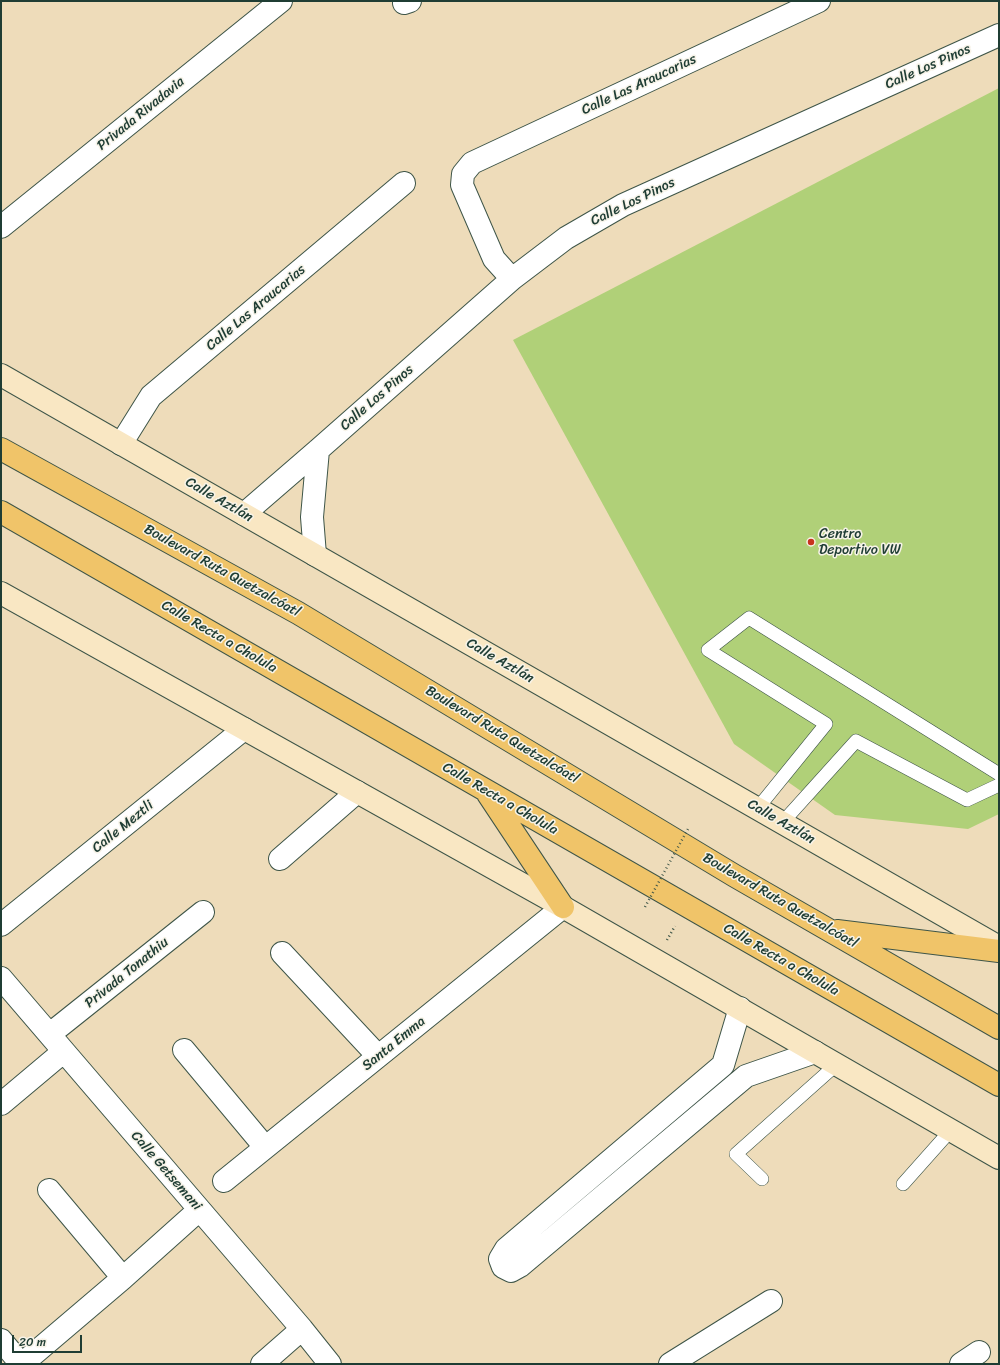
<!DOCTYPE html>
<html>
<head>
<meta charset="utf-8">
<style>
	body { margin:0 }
	#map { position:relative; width:1000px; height:1365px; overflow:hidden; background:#eedcba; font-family:Sriracha,sans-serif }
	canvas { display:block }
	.frame { position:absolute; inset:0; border:2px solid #1f3d34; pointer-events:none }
	.scale { position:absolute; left:12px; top:1335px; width:70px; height:18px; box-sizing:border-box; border:2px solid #1f3d34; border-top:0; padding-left:5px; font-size:12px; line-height:14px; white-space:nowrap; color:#1f3d34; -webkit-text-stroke:3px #f7f3e8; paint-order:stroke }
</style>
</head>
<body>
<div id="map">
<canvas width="1000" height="1365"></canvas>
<div class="frame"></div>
<div class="scale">20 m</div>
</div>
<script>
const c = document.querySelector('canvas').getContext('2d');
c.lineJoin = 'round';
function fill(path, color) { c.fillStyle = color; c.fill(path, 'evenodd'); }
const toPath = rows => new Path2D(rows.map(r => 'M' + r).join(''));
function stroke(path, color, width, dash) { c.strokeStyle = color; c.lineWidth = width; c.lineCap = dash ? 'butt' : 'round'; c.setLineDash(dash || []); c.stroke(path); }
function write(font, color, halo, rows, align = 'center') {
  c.font = font + ' Sriracha,sans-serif'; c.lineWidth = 3; c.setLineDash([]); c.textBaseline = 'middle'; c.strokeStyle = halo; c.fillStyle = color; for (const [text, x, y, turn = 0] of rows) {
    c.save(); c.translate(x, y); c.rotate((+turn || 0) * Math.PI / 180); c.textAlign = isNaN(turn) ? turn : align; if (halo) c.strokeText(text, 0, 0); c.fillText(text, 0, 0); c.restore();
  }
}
fill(toPath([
	[999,88,999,814,968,829,835,815,734,744,513,340]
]), '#b0d078');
const service = toPath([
	[757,809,826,724,708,650,749,618,999,774],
	[782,823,856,741,967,800,999,785],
	[762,1179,736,1154,837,1064],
	[903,1184,951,1130]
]);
const minor = toPath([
	[404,3,410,1],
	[1,227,281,1],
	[512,279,494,259,462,185,463,174,472,163,819,1],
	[121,444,151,396,404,183],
	[244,514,318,450,512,279,566,238,623,205,999,35],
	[315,555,312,517,318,450],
	[280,859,357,792],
	[1,925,244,729],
	[282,953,378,1056],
	[1,978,302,1329,330,1364],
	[740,1008,723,1065,506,1249,500,1259,503,1267,511,1271,520,1266,746,1076,815,1052],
	[50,1034,203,912],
	[184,1050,265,1147],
	[1,1104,63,1052],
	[224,1181,563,907],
	[49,1190,123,1278],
	[1,1340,21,1364],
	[22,1364,123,1278,199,1210],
	[262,1364,302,1329],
	[670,1364,771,1301],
	[961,1364,979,1352]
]);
const secondary = toPath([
	[1,375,999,947],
	[1,593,563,907,999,1158]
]);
const primary = toPath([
	[1,449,298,613,735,876,999,1028],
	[1,512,999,1085],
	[488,794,563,907],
	[837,931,999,951]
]);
stroke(service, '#3e5548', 14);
stroke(minor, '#3e5548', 24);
stroke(secondary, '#3e5548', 24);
stroke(primary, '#3e5548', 24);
stroke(toPath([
	[667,940,675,926]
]), '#3e5548', 2.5, [1, 3]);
stroke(service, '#fff', 13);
stroke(minor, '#fff', 22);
stroke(secondary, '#f9e7c3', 22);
stroke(primary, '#f0c469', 22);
stroke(toPath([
	[645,907,688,829]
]), '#3e5548', 2.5, [1, 3]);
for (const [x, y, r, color] of [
	[811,542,4,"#c8321e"]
]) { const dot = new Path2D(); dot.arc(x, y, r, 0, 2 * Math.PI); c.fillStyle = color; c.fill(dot); stroke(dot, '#f7f3e8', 1.5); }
write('14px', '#1f3d34', '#f7f3e8', [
	["Calle Los Pinos",928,67,-24],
	["Calle Las Araucarias",639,85,-25],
	["Privada Rivadavia",141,114,-39],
	["Calle Los Pinos",633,202,-26],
	["Calle Las Araucarias",256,308,-40],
	["Calle Los Pinos",377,398,-41],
	["Calle Aztlán",219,500,30],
	["Boulevard Ruta Quetzalcóatl",222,571,29],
	["Calle Recta a Cholula",219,637,30],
	["Calle Aztlán",500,661,30],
	["Boulevard Ruta Quetzalcóatl",502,735,31],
	["Calle Recta a Cholula",500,799,30],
	["Calle Aztlán",781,822,30],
	["Calle Meztli",123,827,-39],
	["Boulevard Ruta Quetzalcóatl",780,901,30],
	["Calle Recta a Cholula",781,960,30],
	["Privada Tonathiu",127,973,-39],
	["Santa Emma",394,1044,-39],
	["Calle Getsemani",166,1171,49]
]);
write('14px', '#1f3d34', '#f7f3e8', [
	["Centro",819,534],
	["Deportivo VW",819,550]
], 'left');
</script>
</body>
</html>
